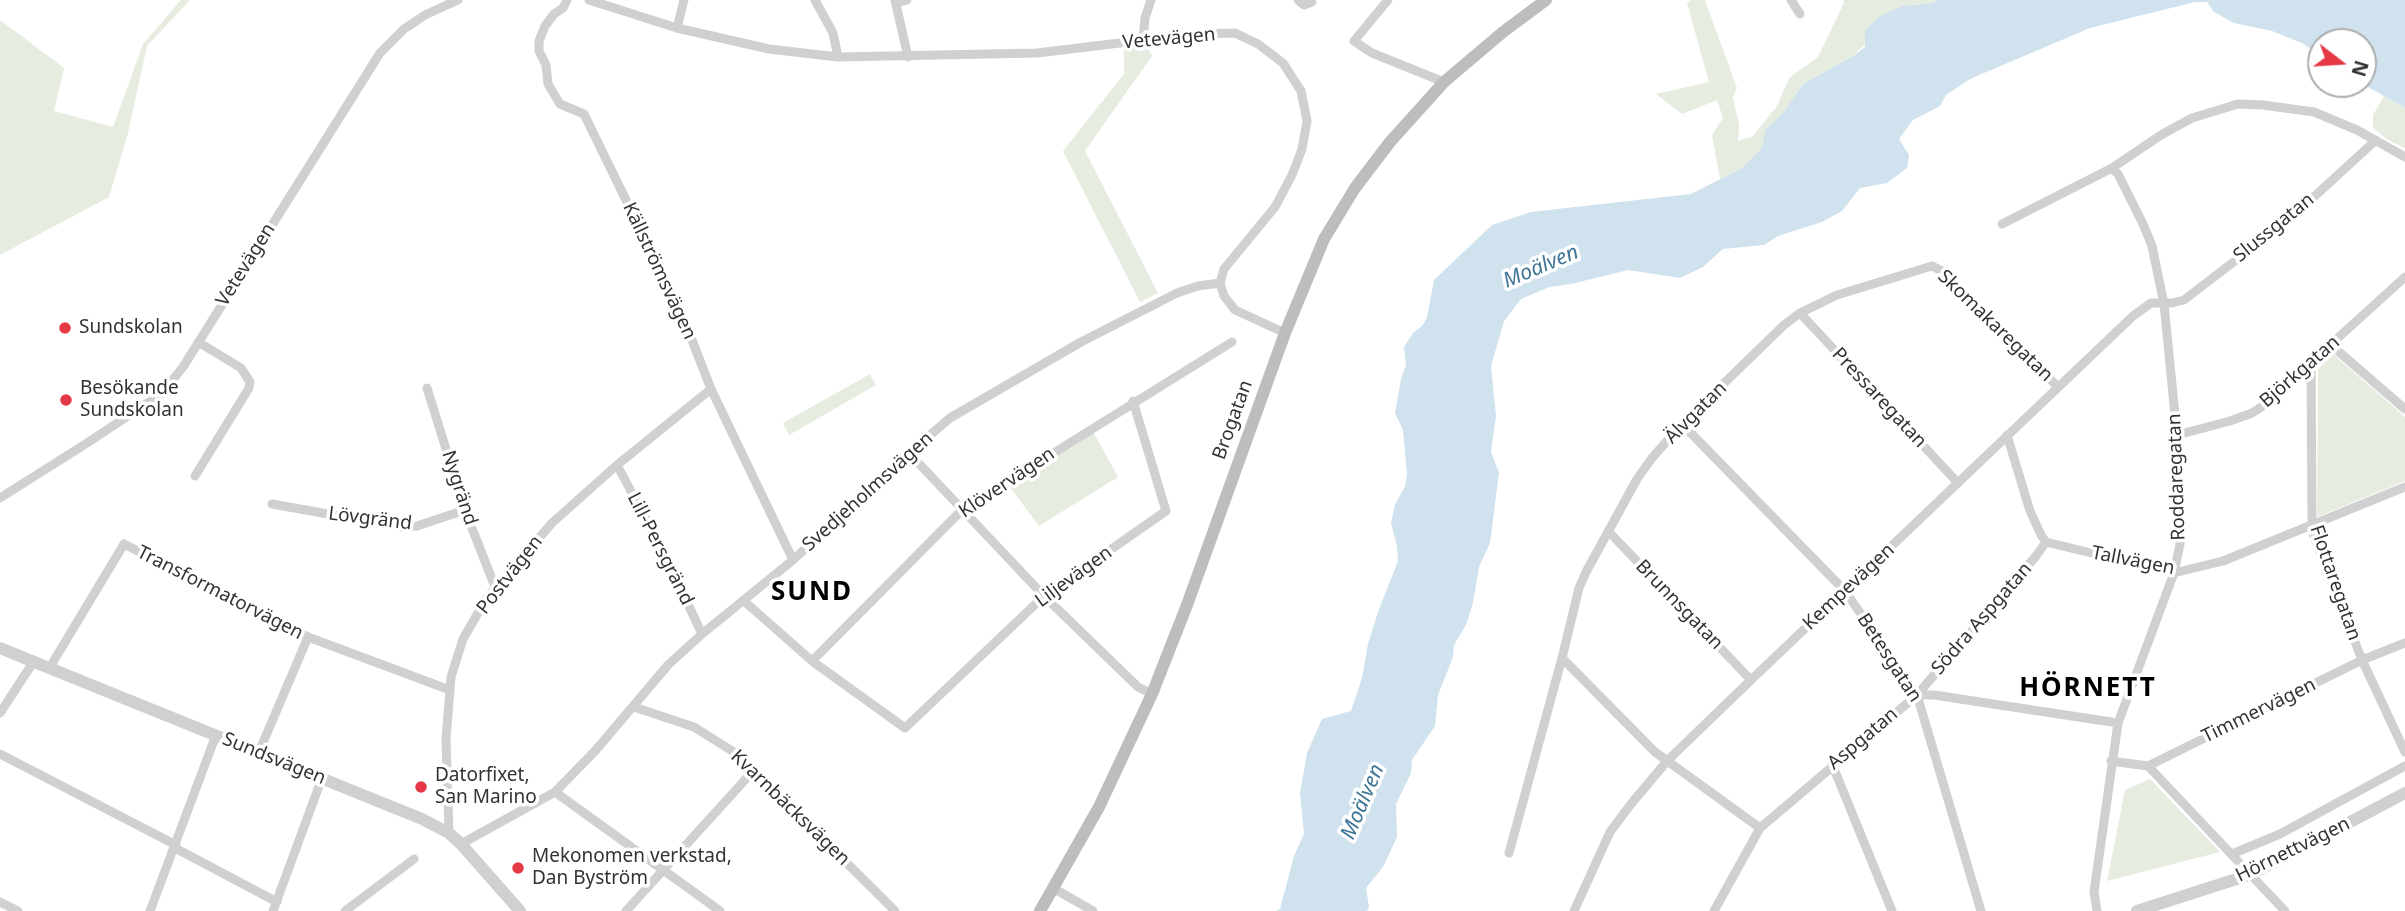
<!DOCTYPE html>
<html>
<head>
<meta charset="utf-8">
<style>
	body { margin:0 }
	#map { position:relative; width:2405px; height:911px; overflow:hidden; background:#fff; font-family:"Noto Sans",sans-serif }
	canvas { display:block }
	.north { position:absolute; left:2307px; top:28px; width:70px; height:70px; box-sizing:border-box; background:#fff; border:2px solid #adadad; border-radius:50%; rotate:107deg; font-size:19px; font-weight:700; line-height:28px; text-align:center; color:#333 }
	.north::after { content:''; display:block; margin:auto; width:24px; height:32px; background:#e63946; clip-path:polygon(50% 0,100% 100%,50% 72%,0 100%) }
</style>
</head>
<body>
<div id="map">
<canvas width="2405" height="911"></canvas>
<div class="north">N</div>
</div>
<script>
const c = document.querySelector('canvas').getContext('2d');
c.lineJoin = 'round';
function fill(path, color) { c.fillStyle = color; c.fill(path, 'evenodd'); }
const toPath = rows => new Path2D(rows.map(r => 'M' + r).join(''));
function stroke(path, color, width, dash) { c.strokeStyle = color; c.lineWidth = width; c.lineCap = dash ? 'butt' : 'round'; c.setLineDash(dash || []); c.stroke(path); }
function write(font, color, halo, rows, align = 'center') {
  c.font = font + ' "Noto Sans",sans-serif'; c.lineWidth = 7; c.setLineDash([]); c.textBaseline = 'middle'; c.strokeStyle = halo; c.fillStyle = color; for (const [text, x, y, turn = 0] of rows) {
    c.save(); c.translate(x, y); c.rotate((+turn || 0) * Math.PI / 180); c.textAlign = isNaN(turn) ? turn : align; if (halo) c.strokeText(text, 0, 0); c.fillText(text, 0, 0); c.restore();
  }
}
fill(toPath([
	[181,0,190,0,147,46,128,133,109,197,0,255,0,20,64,68,54,111,113,127,143,44],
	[1691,0,1705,0,1737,88,1733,97,1739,125,1738,141,1753,136,1777,106,1789,78,1818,57,1844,3,1843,0,1936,0,1933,3,1903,6,1853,56,1803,84,1783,113,1766,129,1761,149,1742,168,1720,179,1712,135,1723,118,1717,100,1682,114,1656,94,1709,82,1687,3],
	[1146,44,1152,56,1085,151,1158,293,1140,302,1063,151,1124,74,1124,48],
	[2384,96,2405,108,2405,148,2388,140,2373,128,2373,115],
	[2333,354,2405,417,2405,481,2317,517,2318,369],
	[870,374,876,385,789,435,783,423],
	[1091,428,1118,477,1039,526,1006,482],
	[2150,779,2220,852,2107,881,2125,790]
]), '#e6ecdf');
fill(toPath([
	[1936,0,2405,0,2405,108,2363,84,2363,42,2321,42,2321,56,2302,43,2272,31,2234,23,2214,12,2207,2,2195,2,2090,28,1970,79,1946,95,1940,106,1913,120,1899,139,1909,155,1907,168,1887,183,1860,188,1842,211,1822,222,1778,236,1764,245,1723,249,1703,267,1680,278,1628,270,1571,284,1549,287,1521,299,1504,321,1491,366,1496,416,1491,452,1499,473,1490,543,1479,567,1473,603,1466,625,1454,645,1453,657,1438,695,1435,726,1412,760,1411,773,1396,804,1397,837,1383,867,1366,888,1369,907,1367,911,1276,911,1280,909,1294,856,1304,834,1300,793,1307,753,1322,719,1351,711,1362,678,1368,644,1378,612,1398,561,1397,546,1391,523,1395,505,1405,486,1407,475,1403,430,1395,413,1401,379,1406,365,1404,347,1413,333,1423,325,1427,317,1434,280,1492,225,1531,212,1691,194,1742,168,1761,149,1766,129,1783,113,1803,84,1853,56,1865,47,1865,30,1880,16,1903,6,1933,3]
]), '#cfe2ee');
stroke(toPath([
	[567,0,563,8,554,14,545,26,539,41,539,51,546,65,548,84,560,104,584,114,683,317,711,389,793,560],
	[589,0,677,28,769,49,838,57,1037,53,1194,34,1235,33,1258,44,1283,63,1301,91,1307,121,1302,149,1292,175,1275,207,1224,269,1220,283],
	[815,0,833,33,838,57],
	[895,0,908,57],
	[1298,0,1304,5,1312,2,1310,0],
	[1388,0,1354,41,1372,53,1444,82],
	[1791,0,1800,14],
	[896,3,907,0],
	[677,28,684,0],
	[1143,40,1145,18,1151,0],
	[2002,224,2112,168,2161,135,2192,118,2238,104,2263,105,2314,112,2357,130,2405,157],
	[1800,313,1958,483],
	[2331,345,2405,409],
	[2311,362,2312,525,2314,536,2362,660,2405,752],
	[427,388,465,510,495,587],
	[1682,424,1845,591,1917,695,1981,911],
	[2007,435,2030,511,2041,535,2046,542,2174,573,2223,561,2405,487],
	[2177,435,2230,421,2252,413,2263,406,2405,277],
	[909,453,1044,596,1138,687,1152,694],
	[617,465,663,551,702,634],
	[195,476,249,388,250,382,241,368,198,342],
	[0,498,87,443,161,394,183,367,380,53,404,29,425,15,458,0],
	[272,504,401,527,417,526,465,510],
	[1608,531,1751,680],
	[744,601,812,661,905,728,1044,596,1166,511,1133,401],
	[1562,658,1655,752,1760,828],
	[812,661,962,510,1232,342],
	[50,667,124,544,308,637,450,690],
	[1917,695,1934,695,2118,723],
	[634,707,694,727,737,754,895,911],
	[0,713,34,661],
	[259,752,308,637],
	[0,754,176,845,175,848,277,902],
	[2111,761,2148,766,2362,660,2405,643],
	[1832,764,1892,911],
	[2148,766,2285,911],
	[555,792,720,911],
	[449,833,446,739,451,677,463,639,486,599,552,523,617,465,711,389],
	[461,844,555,792,595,751,668,665,702,634,793,560,909,453,950,418,1081,342,1177,293,1198,286,1220,283,1224,296,1235,310,1285,333],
	[1509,853,1562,658,1579,588,1586,572,1637,479,1652,458,1682,424,1784,325,1800,313,1837,295,1932,266,1942,271,2057,386],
	[2232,854,2280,834,2405,766],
	[1053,888,1093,911],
	[0,902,18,911],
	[150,911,216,735],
	[273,911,322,778],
	[345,911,414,859],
	[626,911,754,770],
	[1574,911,1610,832,1631,804,1667,761,1751,680,2133,316,2151,303,2172,303,2184,300,2292,217,2376,140],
	[1714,911,1760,828,1917,695,2036,556,2046,542],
	[2097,911,2094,892,2118,723,2174,573,2180,544,2177,435,2164,304,2152,246,2143,224,2118,174,2112,168]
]), '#d0d0d0', 9);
stroke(toPath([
	[0,648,422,819,449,833,461,844,520,911],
	[2137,911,2252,874,2405,793]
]), '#d0d0d0', 12);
stroke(toPath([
	[1040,911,1099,807,1152,694,1187,605,1285,333,1324,239,1355,188,1390,142,1444,82,1503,32,1546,0]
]), '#bdbdbd', 12);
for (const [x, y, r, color] of [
	[65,328,7,"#e63946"],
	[66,400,7,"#e63946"],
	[421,787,7,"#e63946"],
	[518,868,7,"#e63946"]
]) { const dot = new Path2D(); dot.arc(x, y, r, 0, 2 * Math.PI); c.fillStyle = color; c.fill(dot); stroke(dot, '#fff', 2.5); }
write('19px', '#333', '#fff', [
	["Vetevägen",1169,39,-5],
	["Slussgatan",2274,228,-39],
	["Vetevägen",246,265,-58],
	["Källströmsvägen",659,271,65],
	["Skomakaregatan",1995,326,44],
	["Björkgatan",2300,372,-41],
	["Pressaregatan",1879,398,47],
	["Älvgatan",1696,413,-45],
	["Brogatan",1233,420,-70],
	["Roddaregatan",2177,477,-92],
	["Klövervägen",1007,483,-34],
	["Nygränd",459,488,72],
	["Svedjeholmsvägen",868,492,-42],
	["Lövgränd",370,519,7],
	["Lill-Persgränd",660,549,63],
	["Tallvägen",2133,561,11],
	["Postvägen",510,575,-52],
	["Liljevägen",1074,577,-36],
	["Flottaregatan",2335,583,71],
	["Kempevägen",1849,587,-43],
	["Transformatorvägen",220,593,27],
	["Brunnsgatan",1679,605,46],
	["Södra Aspgatan",1982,619,-49],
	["Betesgatan",1889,658,57],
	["Timmervägen",2259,711,-26],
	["Aspgatan",1863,739,-40],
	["Sundsvägen",274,759,22],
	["Kvarnbäcksvägen",790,808,44],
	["Hörnettvägen",2293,850,-26]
]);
write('19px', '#333', '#fff', [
	["Sundskolan",79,328],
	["Besökande",80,389],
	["Sundskolan",80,411],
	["Datorfixet,",435,776],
	["San Marino",435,798],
	["Mekonomen verkstad,",532,857],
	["Dan Byström",532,879]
], 'left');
write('italic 21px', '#3f7597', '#fff', [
	["Moälven",1541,267,-23],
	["Moälven",1363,802,-67]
]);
c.letterSpacing = '2px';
write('bold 26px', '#000', '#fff', [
	["SUND",812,593],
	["HÖRNETT",2088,689]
]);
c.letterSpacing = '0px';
</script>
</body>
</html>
